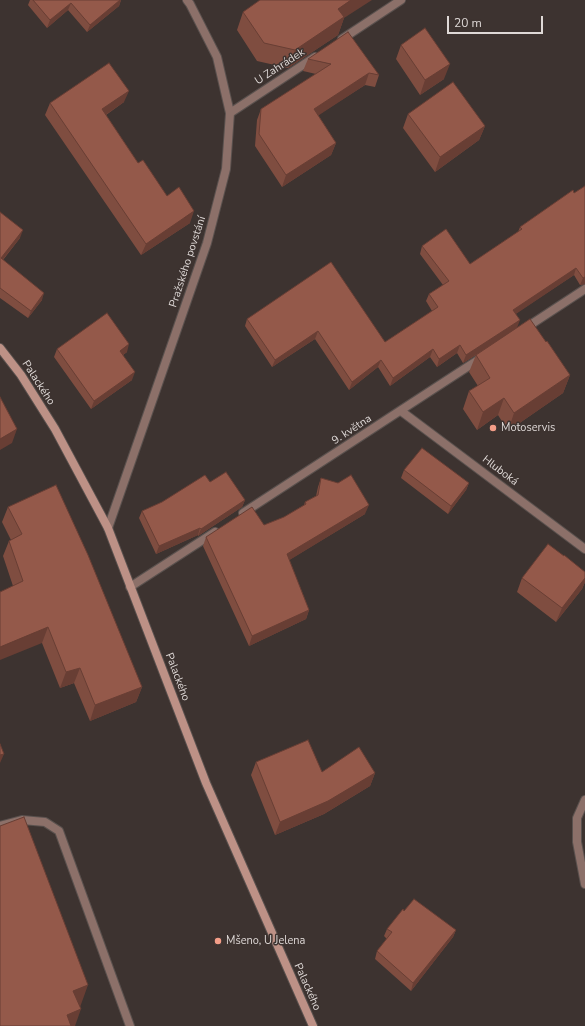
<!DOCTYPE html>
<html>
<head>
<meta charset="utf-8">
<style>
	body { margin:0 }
	#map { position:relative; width:585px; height:1026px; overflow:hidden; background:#3d3330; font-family:"Nunito Sans",sans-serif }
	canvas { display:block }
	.scale { position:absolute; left:447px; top:16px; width:96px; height:18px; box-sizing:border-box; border:2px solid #dfd9d7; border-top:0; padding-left:5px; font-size:12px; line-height:14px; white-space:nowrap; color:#dfd9d7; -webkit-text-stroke:3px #3d3330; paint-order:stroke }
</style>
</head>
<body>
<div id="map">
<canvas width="585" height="1026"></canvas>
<div class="scale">20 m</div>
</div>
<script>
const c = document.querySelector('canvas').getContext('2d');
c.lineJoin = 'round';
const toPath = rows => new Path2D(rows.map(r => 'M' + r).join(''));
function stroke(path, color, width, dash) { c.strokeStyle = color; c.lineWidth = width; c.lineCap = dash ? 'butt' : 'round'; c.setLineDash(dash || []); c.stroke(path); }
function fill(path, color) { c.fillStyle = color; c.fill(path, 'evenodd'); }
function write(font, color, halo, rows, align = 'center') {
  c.font = font + ' "Nunito Sans",sans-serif'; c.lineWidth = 3; c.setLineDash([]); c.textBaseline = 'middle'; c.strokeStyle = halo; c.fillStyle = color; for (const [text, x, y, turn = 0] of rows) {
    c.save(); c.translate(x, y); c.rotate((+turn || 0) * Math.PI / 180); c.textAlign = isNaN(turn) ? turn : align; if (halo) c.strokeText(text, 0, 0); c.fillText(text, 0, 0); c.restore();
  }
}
const street = toPath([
	[342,39,401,0],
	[230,113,315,57],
	[524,329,585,289],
	[401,411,585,549],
	[243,513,481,358],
	[108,528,207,243,226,169,230,113,217,57,190,4,187,0],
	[130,587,215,532],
	[585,800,577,818,577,842,585,884],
	[0,826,22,820,45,822,59,831,130,1026]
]);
const secondary = toPath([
	[0,348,21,375,55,429,108,528,206,783,313,1026]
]);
stroke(street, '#5a514e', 10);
stroke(secondary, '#5a514e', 10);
stroke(street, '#8c7069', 8);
stroke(secondary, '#bd9186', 8);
fill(toPath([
	[30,0,121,0,119,6,87,32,68,10,47,28,28,5],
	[243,12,344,18,338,35,288,68,257,61,237,30],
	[401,45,444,79,420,95,396,59],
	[308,59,379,75,375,87,365,85,318,115,336,143,331,155,282,187,255,146,257,120,261,109,316,74,303,71],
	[124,102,106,115,138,163,190,223,141,255,45,115,50,103],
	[408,114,485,126,479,140,435,172,403,128],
	[573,190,585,284,580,285,574,275,515,314,517,327,570,375,563,393,508,431,498,415,477,430,463,409,469,391,478,386,469,372,476,355,463,363,457,353,437,367,430,357,390,386,378,367,349,390,315,339,272,367,245,326,247,319,385,342,432,311,426,301,429,294,443,285,420,254,422,246,470,264,518,232,520,227],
	[0,212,20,238,3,260,42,300,28,318,0,298],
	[57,349,127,352,123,355,132,380,91,409,54,357],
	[404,470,469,483,466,490,448,514,401,478],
	[321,478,365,514,289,560,309,610,306,619,249,646,203,546,206,537,264,525,284,517,304,505,305,502,316,496,318,487],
	[210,482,245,500,242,507,198,536,198,535,156,554,139,518,142,511],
	[8,507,142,687,136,702,90,721,74,683,60,688,42,643,13,586,3,556,9,541,11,540,2,522],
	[585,572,585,582,582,589,556,622,517,592,522,578],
	[256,762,322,772,375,773,370,786,324,814,275,835,251,775],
	[404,911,456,930,453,937,411,991,375,959,377,951,387,939,384,936,387,929]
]), '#7f4d40');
fill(toPath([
	[120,0,121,0,119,6,87,32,90,25],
	[351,0,372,0,344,18,338,35,288,68,295,50,338,9],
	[71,3,68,10,47,28,50,20],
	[450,64,444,79,420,95,425,80],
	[369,73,365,85,310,121,314,109],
	[129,91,124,102,98,120,102,109],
	[485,126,479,140,435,172,440,157],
	[336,143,331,155,282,187,286,175],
	[194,211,190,223,141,255,146,244],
	[23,230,20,238,0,263,1,258],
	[576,268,574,275,510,318,513,310],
	[585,277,585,284,580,285,583,278],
	[44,293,42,300,28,318,31,311],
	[520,320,517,328,463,363,466,355],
	[318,331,315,339,272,367,275,360],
	[129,344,127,352,117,359,120,351],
	[460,345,457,353,437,367,439,359],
	[433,349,430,357,390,386,393,378],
	[381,360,378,367,349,390,352,382],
	[135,372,132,380,91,409,94,401],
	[570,375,563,393,508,431,514,413],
	[504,398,498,415,477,430,483,412],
	[17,429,12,443,0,450,0,439],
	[469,483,466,490,448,514,451,506],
	[245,500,242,507,198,536,201,529],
	[369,505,365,514,283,564,287,554],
	[200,528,198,535,156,554,159,546],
	[585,578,585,582,582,589,556,622,562,608],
	[309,610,306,619,249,646,252,636],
	[48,627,42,643,0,660,0,647],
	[80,668,74,683,60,688,66,672],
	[142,687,136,702,90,721,95,705],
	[4,754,0,763,0,755],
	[375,773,370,786,324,814,275,835,280,822],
	[456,930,453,937,411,991,413,983],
	[88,985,79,1010,81,1009,75,1026,63,1026,73,991]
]), '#683e34');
const building = toPath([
	[33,0,120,0,90,25,71,3,50,20,33,0],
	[260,0,351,0,338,9,344,17,295,50,264,43,243,12,260,0],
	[425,28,450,64,425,80,401,45,425,28],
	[348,32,379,75,369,73,314,109,336,143,286,175,259,134,261,109,331,64,308,59,348,32],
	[109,63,129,91,102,109,138,163,143,160,167,196,179,187,194,211,146,244,50,103,109,63],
	[453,82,485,126,440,157,408,114,453,82],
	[585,186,585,277,583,278,576,268,513,310,520,320,466,355,460,345,439,359,433,349,393,378,381,360,352,382,318,331,275,360,247,319,331,262,385,342,438,307,429,294,449,281,422,246,446,229,470,264,522,229,520,227,573,190,574,193,585,186],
	[0,212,23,230,1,258,44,293,31,311,0,288,0,212],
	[107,313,129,344,120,351,135,372,94,401,57,349,107,313],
	[530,319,546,342,547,341,570,375,514,413,504,398,483,412,469,391,490,378,476,355,530,319],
	[0,397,17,429,0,439,0,397],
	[422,448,469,483,451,506,404,470,422,448],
	[226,472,245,500,201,529,200,528,159,546,142,511,162,502,205,475,210,482,226,472],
	[351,475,369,505,287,554,309,610,252,636,206,537,252,507,264,525,284,517,306,504,305,502,318,495,321,478,338,483,351,475],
	[56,485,88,555,142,687,95,705,80,668,66,672,48,627,0,647,0,592,23,581,9,541,22,534,8,507,56,485],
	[548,544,564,556,564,555,585,572,585,578,562,608,522,578,548,544],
	[308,740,322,772,359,747,375,773,328,801,280,822,256,762,308,740],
	[0,744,4,754,0,755,0,744],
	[24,817,88,985,73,991,81,1009,67,1015,71,1026,0,1026,0,826,24,817],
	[414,899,456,930,413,983,377,951,392,932,387,929,403,909,404,911,414,899]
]);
fill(building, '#94594a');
stroke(building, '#683e34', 1);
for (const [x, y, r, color] of [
	[493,428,4,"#f49e88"],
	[218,941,4,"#f49e88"]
]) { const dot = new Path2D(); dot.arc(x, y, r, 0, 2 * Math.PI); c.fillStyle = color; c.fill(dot); stroke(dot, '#3d3330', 1.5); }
write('11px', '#dfd9d7', '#3d3330', [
	["U Zahrádek",280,67,-33],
	["Pražského povstání",188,262,-72],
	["Palackého",38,383,57],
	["9. května",352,430,-33],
	["Hluboká",500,471,37],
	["Palackého",177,677,69],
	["Palackého",307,987,66]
]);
write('11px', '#dfd9d7', '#3d3330', [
	["Motoservis",501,428],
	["Mšeno, U Jelena",226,941]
], 'left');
</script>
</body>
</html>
